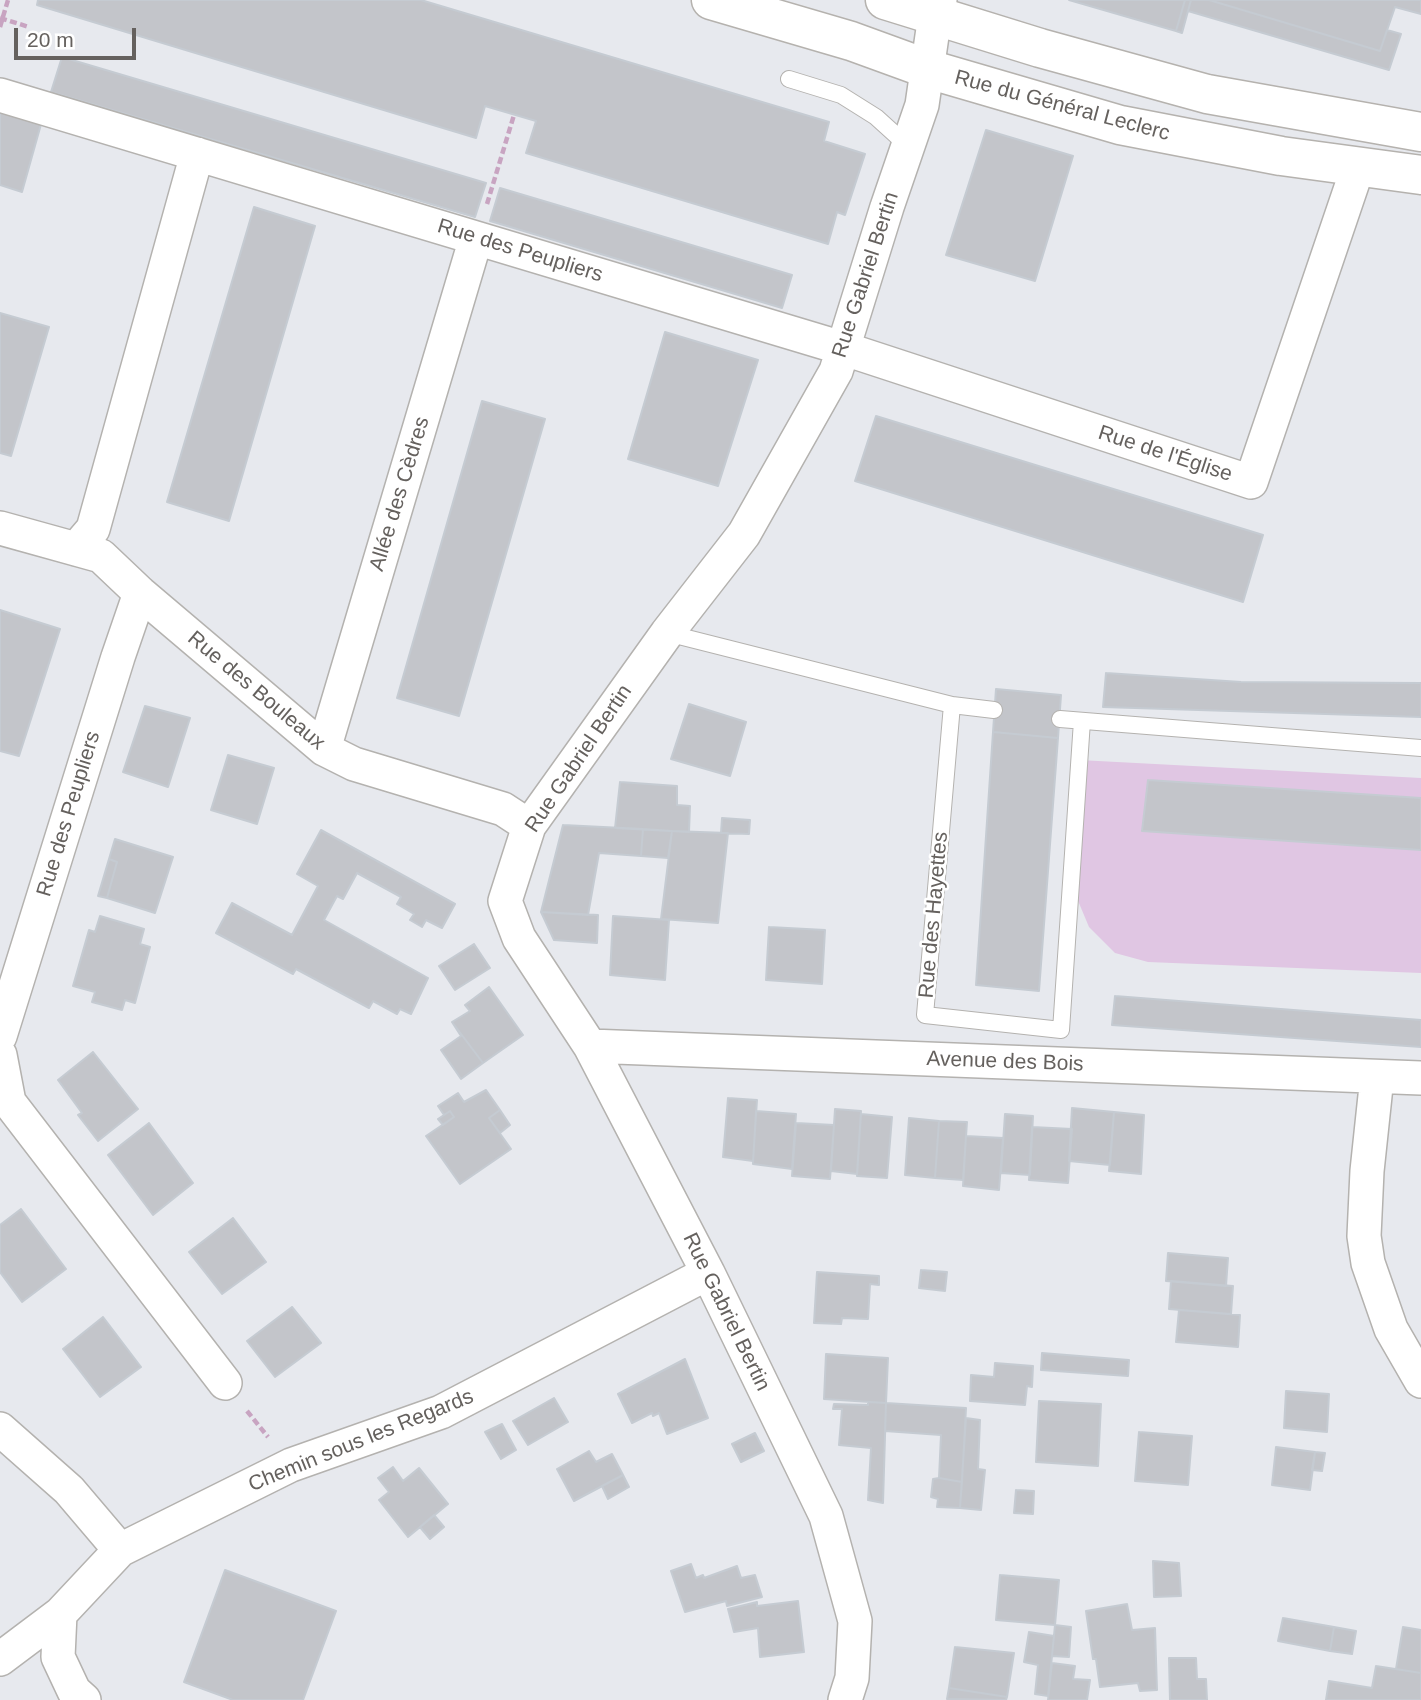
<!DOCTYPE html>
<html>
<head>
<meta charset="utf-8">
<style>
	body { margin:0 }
	#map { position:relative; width:1421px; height:1700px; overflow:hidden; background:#e7e9ee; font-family:Arial,sans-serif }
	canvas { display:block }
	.scale { position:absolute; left:14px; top:28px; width:122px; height:32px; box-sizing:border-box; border:4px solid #65615e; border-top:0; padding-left:9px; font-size:21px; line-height:24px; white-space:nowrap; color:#65615e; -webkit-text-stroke:5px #fff; paint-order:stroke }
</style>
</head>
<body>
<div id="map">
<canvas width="1421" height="1700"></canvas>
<div class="scale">20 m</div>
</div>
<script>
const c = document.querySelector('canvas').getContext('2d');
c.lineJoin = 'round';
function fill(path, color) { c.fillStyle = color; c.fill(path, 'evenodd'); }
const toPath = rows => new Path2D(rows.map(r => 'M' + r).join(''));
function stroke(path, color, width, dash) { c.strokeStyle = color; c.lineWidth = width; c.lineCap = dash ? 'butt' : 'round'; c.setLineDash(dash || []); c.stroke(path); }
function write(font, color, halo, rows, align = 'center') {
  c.font = font + ' Arial,sans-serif'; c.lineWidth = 5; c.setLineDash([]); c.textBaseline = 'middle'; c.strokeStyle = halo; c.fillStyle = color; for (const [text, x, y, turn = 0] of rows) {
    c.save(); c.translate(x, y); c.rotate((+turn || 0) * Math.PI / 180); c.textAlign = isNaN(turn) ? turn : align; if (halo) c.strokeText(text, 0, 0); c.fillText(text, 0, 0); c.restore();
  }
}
fill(toPath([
	[1079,760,1421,778,1421,973,1148,962,1115,953,1089,927,1071,884]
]), '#e0c6e3');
const building = toPath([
	[38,0,421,0,829,122,824,141,865,154,845,215,837,212,828,244,526,153,536,121,485,106,476,138,37,5,38,0],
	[1069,0,1185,0,1176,31,1069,0],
	[1185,0,1191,0,1182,33,1176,31,1185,0],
	[1191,0,1209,0,1380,51,1387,30,1401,34,1389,70,1188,11,1191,0],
	[1209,0,1421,0,1421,14,1395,7,1380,51,1209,0],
	[62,57,486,183,475,217,51,92,62,57],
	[0,106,45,110,22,192,0,185,0,106],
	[986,130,1073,156,1035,281,946,255,986,130],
	[500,188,792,275,782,308,490,221,500,188],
	[254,207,315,226,229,521,167,502,254,207],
	[0,313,49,327,11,456,0,453,0,313],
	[665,332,758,360,718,486,628,459,665,332],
	[482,401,545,419,459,716,397,698,482,401],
	[876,416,1263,535,1243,602,855,481,876,416],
	[0,610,60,629,19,756,0,751,0,610],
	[1106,673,1241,682,1421,683,1421,717,1103,707,1106,673],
	[996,689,1061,695,1058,738,993,732,996,689],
	[689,704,746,722,730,776,671,759,689,704],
	[145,706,190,718,168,787,123,772,145,706],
	[993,732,1058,738,1039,991,976,985,993,732],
	[228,755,274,768,257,824,211,810,228,755],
	[1148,780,1421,798,1421,850,1142,831,1148,780],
	[620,782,677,786,677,805,690,806,689,832,615,828,620,782],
	[722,818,750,820,749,834,721,833,722,818],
	[563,825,643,829,641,856,599,853,588,915,541,912,563,825],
	[643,829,672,831,668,858,641,856,643,829],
	[321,830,455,904,442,928,426,920,422,927,410,920,414,914,397,904,401,897,357,873,343,899,337,896,324,920,428,978,411,1014,400,1009,397,1014,373,1001,369,1008,296,969,293,974,216,933,232,903,292,935,318,886,297,874,321,830],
	[672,831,728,833,718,923,661,919,672,831],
	[115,839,173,857,155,913,107,898,117,862,109,859,115,839],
	[109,859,117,862,107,898,98,896,109,859],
	[541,912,598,915,597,943,554,940,541,912],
	[100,916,144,929,140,944,150,947,135,1003,125,1000,122,1010,92,1002,95,992,73,986,89,930,95,932,100,916],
	[613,916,669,920,665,980,610,975,613,916],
	[769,927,825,930,822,984,766,980,769,927],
	[474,944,490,968,455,990,439,966,474,944],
	[489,987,523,1035,483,1063,452,1022,470,1011,465,1005,489,987],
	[1115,996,1421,1020,1421,1047,1112,1025,1115,996],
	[452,1022,483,1063,461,1079,441,1050,461,1036,452,1022],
	[93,1052,138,1109,98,1141,78,1115,82,1113,58,1080,93,1052],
	[486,1090,500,1110,489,1118,511,1149,460,1184,426,1136,454,1117,450,1111,444,1115,438,1106,458,1093,464,1102,486,1090],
	[728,1098,757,1100,753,1161,723,1157,728,1098],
	[1072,1108,1114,1112,1110,1165,1069,1161,1072,1108],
	[835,1109,861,1111,857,1174,831,1171,835,1109],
	[500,1110,510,1125,500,1133,489,1118,500,1110],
	[450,1111,454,1117,443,1125,438,1119,450,1111],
	[756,1111,796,1114,792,1169,753,1164,756,1111],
	[1114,1112,1144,1115,1141,1174,1109,1171,1114,1112],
	[861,1114,892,1117,887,1178,857,1176,861,1114],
	[1005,1114,1033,1116,1030,1175,1001,1173,1005,1114],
	[909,1118,939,1121,935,1178,905,1175,909,1118],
	[939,1121,967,1122,963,1180,935,1178,939,1121],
	[149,1123,193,1183,153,1215,108,1155,149,1123],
	[796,1123,834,1125,830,1179,792,1176,796,1123],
	[1032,1127,1072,1129,1068,1183,1029,1180,1032,1127],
	[966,1136,1003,1138,999,1190,963,1186,966,1136],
	[21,1209,66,1269,22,1302,0,1272,0,1225,21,1209],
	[233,1218,266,1262,222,1294,189,1252,233,1218],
	[1168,1253,1228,1258,1226,1286,1166,1281,1168,1253],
	[921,1270,947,1272,945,1291,919,1288,921,1270],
	[817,1272,879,1276,879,1285,870,1284,868,1319,842,1318,841,1324,814,1323,817,1272],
	[1171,1281,1233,1286,1231,1314,1169,1309,1171,1281],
	[292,1307,321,1343,275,1377,247,1341,292,1307],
	[1179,1310,1240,1315,1238,1347,1176,1342,1179,1310],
	[103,1317,141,1367,100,1397,63,1349,103,1317],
	[1042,1353,1129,1360,1128,1376,1041,1370,1042,1353],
	[826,1354,888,1358,886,1403,824,1399,826,1354],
	[685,1359,708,1418,667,1434,659,1413,653,1416,652,1413,632,1423,618,1394,685,1359],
	[995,1363,1033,1366,1032,1387,1027,1386,1025,1405,970,1401,971,1375,994,1377,995,1363],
	[1286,1391,1329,1394,1327,1432,1284,1428,1286,1391],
	[554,1398,568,1422,528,1445,513,1421,554,1398],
	[1039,1401,1101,1404,1098,1466,1036,1462,1039,1401],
	[868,1402,886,1403,883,1503,868,1500,871,1448,839,1445,842,1409,833,1409,834,1404,868,1405,868,1402],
	[886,1403,966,1408,962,1482,939,1478,941,1435,885,1431,886,1403],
	[966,1418,980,1420,978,1469,985,1470,981,1510,960,1508,966,1418],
	[502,1424,516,1450,501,1459,485,1432,502,1424],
	[1139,1432,1192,1436,1188,1485,1135,1481,1139,1432],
	[755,1433,764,1451,741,1462,732,1444,755,1433],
	[1276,1447,1315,1452,1310,1490,1272,1485,1276,1447],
	[589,1451,596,1462,612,1454,623,1475,574,1501,557,1469,589,1451],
	[1315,1452,1325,1453,1322,1471,1312,1470,1315,1452],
	[393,1467,403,1481,419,1468,448,1504,408,1537,379,1500,389,1492,378,1478,393,1467],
	[623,1475,629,1487,608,1499,602,1486,623,1475],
	[939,1478,962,1482,960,1508,937,1507,938,1499,931,1497,933,1479,939,1478],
	[1016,1490,1034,1491,1033,1514,1014,1513,1016,1490],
	[434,1515,444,1527,430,1539,420,1527,434,1515],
	[1153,1561,1179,1563,1181,1596,1154,1597,1153,1561],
	[691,1564,696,1578,703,1575,704,1578,737,1566,741,1578,755,1575,762,1597,727,1606,726,1601,685,1612,671,1571,691,1564],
	[225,1570,336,1611,303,1700,233,1700,184,1682,225,1570],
	[1000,1575,1059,1580,1055,1625,996,1620,1000,1575],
	[798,1601,804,1652,760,1657,758,1628,734,1632,728,1609,757,1602,757,1606,798,1601],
	[1127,1604,1132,1630,1155,1628,1157,1690,1140,1691,1138,1683,1100,1687,1096,1659,1093,1659,1086,1611,1127,1604],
	[1283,1618,1334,1627,1330,1651,1278,1641,1283,1618],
	[1055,1625,1071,1627,1069,1657,1052,1656,1055,1625],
	[1334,1627,1356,1631,1352,1654,1330,1651,1334,1627],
	[1403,1627,1421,1630,1421,1673,1396,1669,1403,1627],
	[1029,1632,1054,1636,1048,1696,1035,1694,1038,1665,1024,1662,1029,1632],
	[955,1647,1014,1653,1007,1697,949,1688,955,1647],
	[1169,1658,1196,1658,1197,1679,1206,1679,1207,1700,1170,1700,1169,1658],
	[1052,1663,1075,1666,1073,1679,1090,1680,1087,1700,1048,1700,1052,1663],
	[1376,1666,1421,1673,1421,1700,1326,1700,1329,1681,1372,1688,1376,1666],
	[949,1688,1007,1697,1006,1700,947,1699,949,1688]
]);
fill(building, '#c3c5ca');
stroke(building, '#c5cbd2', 2);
const lane = toPath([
	[789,79,841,95,876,117,908,146],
	[667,633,952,705,994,710],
	[952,705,925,1015,1061,1030,1082,721],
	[1060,719,1421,748]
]);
const street = toPath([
	[0,95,842,348,1251,482,1358,167],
	[0,528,101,556,140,593,324,749,354,764,503,809,529,826],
	[76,549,93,529,197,154],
	[324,749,476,238],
	[0,1036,118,657,140,593],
	[590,1046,1421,1078],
	[0,1055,9,1102,225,1383],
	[1377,1077,1367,1171,1364,1236,1368,1263,1391,1329,1421,1381],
	[0,1429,69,1490,120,1550],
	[60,1614,58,1657,74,1691,84,1700],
	[0,1659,60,1614,120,1550,291,1465,441,1412,708,1273],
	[845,1700,852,1678,855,1621,826,1516,708,1273,590,1046,519,938,505,901,529,826,667,633,744,534,836,371,887,207,922,105,935,15,940,0]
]);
const secondary = toPath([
	[711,0,851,41,928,69,1120,125,1281,156,1421,175],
	[885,0,1040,48,1207,94,1421,132]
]);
stroke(lane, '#b4b2af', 18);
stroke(street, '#b4b2af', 36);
stroke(secondary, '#b5b2ae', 41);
stroke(toPath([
	[0,18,29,27],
	[0,27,8,0],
	[487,204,514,115],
	[247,1411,268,1437]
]), '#c8a4c1', 4.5, [7, 3.5]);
stroke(lane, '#fff', 16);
stroke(street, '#fff', 33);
stroke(secondary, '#fff', 38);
write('21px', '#65615e', '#fff', [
	["Rue du Général Leclerc",1062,106,15],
	["Rue des Peupliers",520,251,17],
	["Rue Gabriel Bertin",866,275,-72],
	["Rue de l'Église",1165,454,18],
	["Allée des Cèdres",400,494,-73],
	["Rue des Bouleaux",256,691,40],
	["Rue Gabriel Bertin",579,759,-56],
	["Rue des Peupliers",69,814,-73],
	["Rue des Hayettes",934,915,-85],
	["Avenue des Bois",1005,1062,2],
	["Rue Gabriel Bertin",726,1312,64],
	["Chemin sous les Regards",361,1441,-22]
]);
</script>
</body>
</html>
